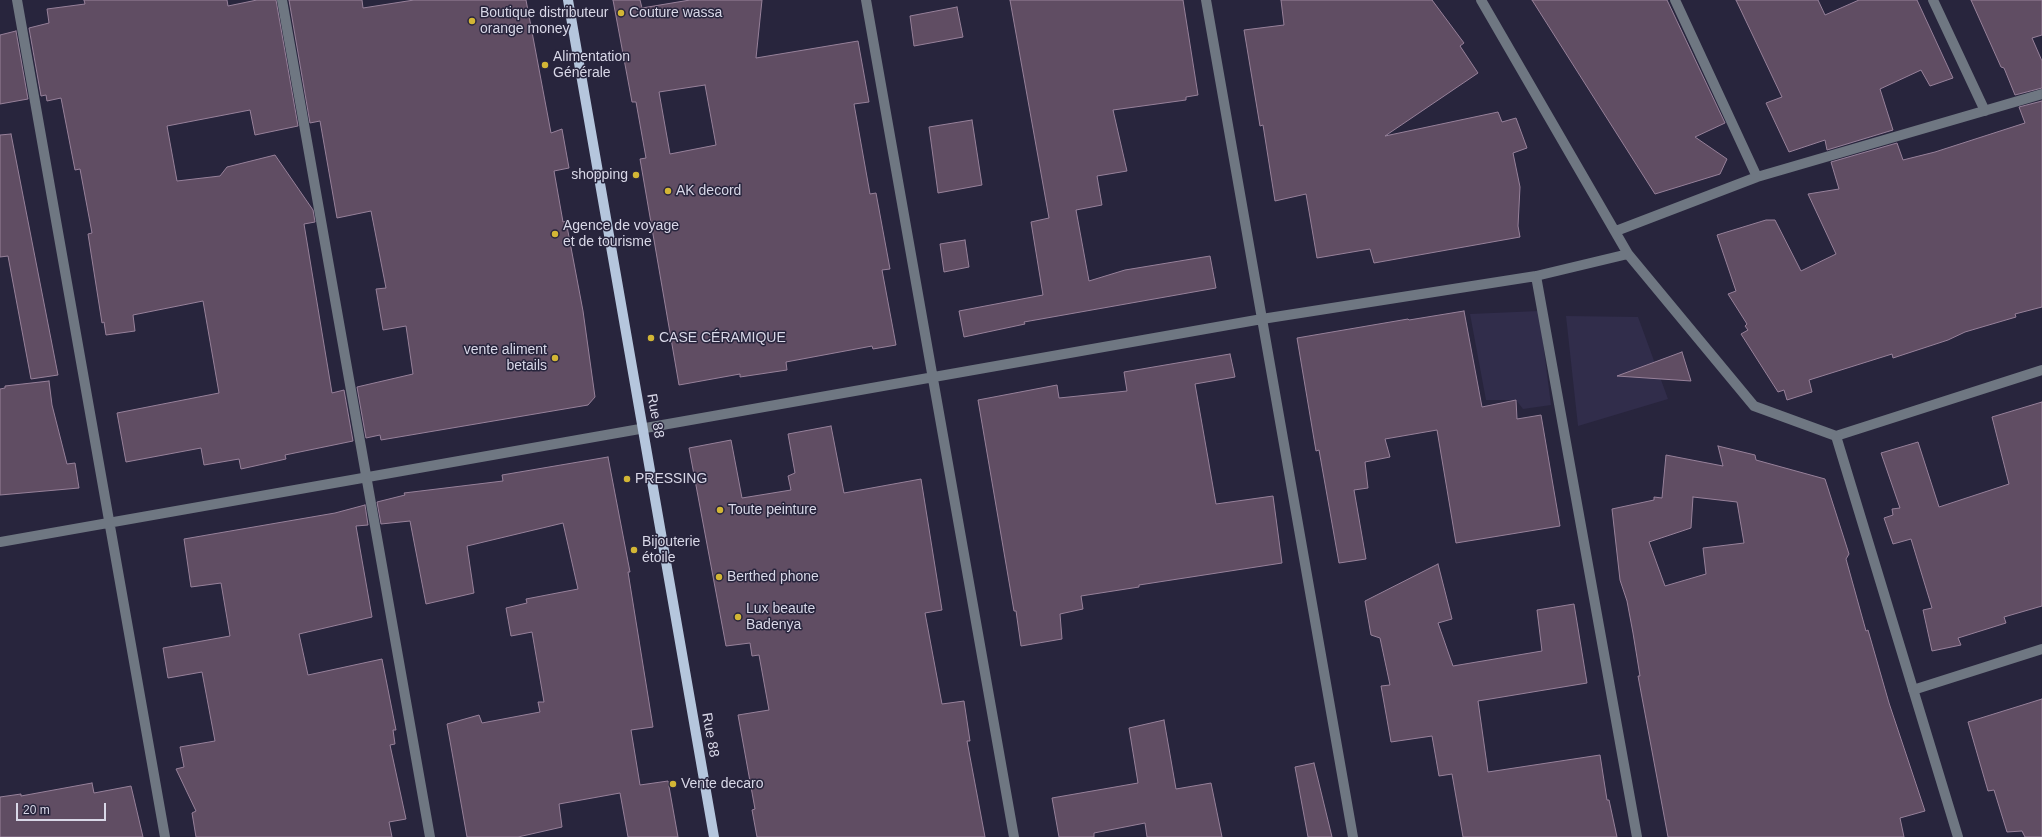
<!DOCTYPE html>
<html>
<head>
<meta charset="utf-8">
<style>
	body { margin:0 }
	#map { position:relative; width:2042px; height:837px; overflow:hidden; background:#28253d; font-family:Helvetica,sans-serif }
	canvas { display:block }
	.scale { position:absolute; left:16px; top:803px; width:90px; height:18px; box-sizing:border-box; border:2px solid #d9d8e8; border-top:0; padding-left:5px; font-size:12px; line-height:14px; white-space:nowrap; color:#d9d8e8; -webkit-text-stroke:3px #28253d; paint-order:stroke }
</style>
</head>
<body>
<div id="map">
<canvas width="2042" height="837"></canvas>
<div class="scale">20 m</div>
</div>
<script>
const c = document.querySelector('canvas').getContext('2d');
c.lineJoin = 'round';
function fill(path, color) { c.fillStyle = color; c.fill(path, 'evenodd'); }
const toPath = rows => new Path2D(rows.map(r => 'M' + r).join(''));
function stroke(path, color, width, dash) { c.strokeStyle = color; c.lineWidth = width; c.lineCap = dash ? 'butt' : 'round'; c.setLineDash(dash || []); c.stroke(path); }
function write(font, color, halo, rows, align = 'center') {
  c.font = font + ' Helvetica,sans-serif'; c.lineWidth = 3; c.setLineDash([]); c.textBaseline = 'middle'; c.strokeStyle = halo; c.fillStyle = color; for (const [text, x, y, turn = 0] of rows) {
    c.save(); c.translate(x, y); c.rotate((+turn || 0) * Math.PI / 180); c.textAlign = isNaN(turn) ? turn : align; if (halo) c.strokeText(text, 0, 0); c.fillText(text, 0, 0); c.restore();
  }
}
fill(toPath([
	[1539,311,1551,405,1523,409,1516,400,1486,400,1470,314],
	[1566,316,1638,317,1668,399,1578,426]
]), '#312d4b');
const building = toPath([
	[84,0,227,0,228,6,257,0,276,0,298,126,255,135,250,110,167,126,177,181,220,176,227,167,275,155,313,210,315,222,304,224,332,393,344,390,353,441,285,455,286,459,241,469,239,459,204,465,201,448,126,462,117,413,219,393,203,301,133,315,135,331,106,335,104,322,102,323,88,234,92,233,80,169,75,170,61,98,47,101,46,95,41,96,29,28,49,23,47,9,85,4,84,0],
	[289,0,362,0,363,8,414,0,526,0,551,133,562,129,569,168,554,171,563,222,566,221,583,311,595,397,588,405,381,440,380,435,366,438,357,387,413,374,406,326,383,330,376,289,386,288,371,211,337,218,320,121,310,123,289,0],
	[613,0,640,0,642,8,690,0,762,0,756,58,858,41,869,102,854,104,870,194,876,193,890,269,882,270,896,345,873,349,872,346,786,362,787,370,740,377,740,374,679,385,640,159,646,158,636,102,632,102,613,0],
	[705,85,716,145,670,154,659,92,705,85],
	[1010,0,1183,0,1198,95,1186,97,1186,100,1113,110,1127,171,1097,176,1102,205,1076,210,1089,281,1125,270,1210,256,1216,288,1024,322,1025,324,964,337,959,311,1043,295,1031,222,1049,218,1010,0],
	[1281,0,1432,0,1464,43,1460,46,1478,73,1385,136,1498,112,1502,122,1516,118,1527,148,1513,153,1520,187,1518,226,1520,237,1374,263,1370,249,1317,258,1306,194,1275,201,1263,125,1260,126,1244,30,1284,25,1281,0],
	[1532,0,1667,0,1725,123,1695,137,1727,159,1720,174,1655,194,1532,0],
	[1736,0,1818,0,1825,15,1859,0,1917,0,1953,78,1930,86,1921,70,1880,89,1893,130,1827,150,1825,140,1789,152,1766,103,1782,97,1736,0],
	[1971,0,2042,0,2042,35,2032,38,2042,61,2042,88,2015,95,2004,68,2001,67,1971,0],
	[957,7,963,37,914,46,910,16,957,7],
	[16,31,28,99,0,104,0,35,16,31],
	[2042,101,2042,307,2015,314,2016,317,1965,332,1948,340,1893,358,1892,354,1809,380,1812,392,1787,400,1784,390,1778,392,1741,334,1748,330,1745,326,1747,324,1728,294,1736,291,1717,235,1766,220,1775,220,1801,271,1836,254,1808,194,1839,189,1831,162,1897,143,1903,160,1935,152,2025,123,2019,107,2042,101],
	[972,120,982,185,938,193,929,127,972,120],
	[11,134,58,375,31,379,8,256,0,257,0,135,11,134],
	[965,240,969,267,944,272,940,244,965,240],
	[1464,311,1482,407,1516,400,1517,419,1541,415,1560,526,1456,543,1437,430,1385,439,1390,457,1365,462,1368,488,1354,490,1366,559,1339,563,1319,450,1316,451,1297,338,1408,319,1409,320,1464,311],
	[1682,352,1691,381,1617,376,1682,352],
	[1230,354,1235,377,1195,384,1216,504,1273,496,1282,563,1139,585,1139,587,1081,596,1083,609,1060,614,1062,639,1021,646,1016,611,1014,611,978,400,1057,385,1059,398,1127,391,1124,372,1230,354],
	[49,381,52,405,67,464,75,463,79,488,0,495,0,389,5,388,5,386,49,381],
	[2042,402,2042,606,2004,617,2006,623,1958,638,1961,645,1932,651,1923,610,1932,608,1911,539,1893,544,1884,518,1893,515,1892,509,1900,508,1881,453,1918,442,1939,507,2009,484,1992,417,2042,402],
	[831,426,844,493,921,479,942,610,925,613,942,704,964,701,970,741,967,741,985,837,757,837,752,810,755,809,738,715,769,710,759,655,752,656,750,643,726,646,689,448,731,440,742,498,791,490,788,476,795,473,788,434,831,426],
	[1718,446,1755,455,1756,460,1825,479,1849,554,1846,559,1866,631,1868,630,1889,703,1925,811,1900,818,1904,837,1668,837,1638,676,1640,676,1633,633,1627,601,1620,580,1612,509,1654,500,1654,497,1662,498,1666,455,1723,466,1718,446],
	[1693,497,1737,502,1744,543,1703,548,1706,574,1665,586,1649,542,1691,528,1693,497],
	[608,457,630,572,628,572,653,727,631,730,640,785,668,781,678,837,628,837,620,793,559,804,562,827,518,837,467,837,447,724,479,715,482,723,540,712,538,702,544,702,532,632,511,636,506,608,527,603,526,599,578,589,563,523,467,546,474,593,426,604,410,521,381,524,377,502,405,495,404,493,503,481,502,475,608,457],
	[365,505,368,525,356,526,372,617,299,634,308,675,382,659,396,730,393,730,395,744,390,745,406,819,389,822,392,837,196,837,192,813,196,811,176,769,184,767,180,747,215,741,202,672,168,678,163,648,230,636,221,583,191,587,184,539,335,513,365,505],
	[1438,564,1452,619,1438,623,1453,666,1542,651,1537,610,1574,604,1587,683,1478,701,1488,772,1600,755,1607,800,1609,800,1617,837,1463,837,1452,774,1439,776,1432,736,1391,742,1381,686,1390,685,1380,638,1371,635,1365,601,1438,564],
	[2042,699,2042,837,2025,837,2022,831,2007,832,1994,790,1988,791,1968,722,2042,699],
	[1164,720,1176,789,1211,783,1222,837,1147,837,1145,823,1094,833,1094,837,1059,837,1052,798,1138,783,1129,728,1164,720],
	[1314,763,1332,837,1308,837,1295,767,1314,763],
	[92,783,94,793,131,786,143,837,0,837,0,797,21,794,21,796,92,783]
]);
fill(building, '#604d63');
stroke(building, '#97819a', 1);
stroke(toPath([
	[17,0,165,837],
	[282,0,430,837],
	[866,0,1014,837],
	[1206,0,1353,837],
	[1481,0,1628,254,1754,406,1836,436,2042,370],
	[1675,0,1757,177],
	[1933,0,1985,111],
	[1616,231,1757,177,2042,94],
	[1536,276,1637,837],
	[1836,436,1958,837],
	[0,542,1262,319,1536,276,1628,254],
	[1913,690,2042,649]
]), '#6f7782', 10);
stroke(toPath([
	[568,0,714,837]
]), '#b5c6dd', 10);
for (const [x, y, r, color] of [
	[621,13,4,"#d3b635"],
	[472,21,4,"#d3b635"],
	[545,65,4,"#d3b635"],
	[636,175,4,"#d3b635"],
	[668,191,4,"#d3b635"],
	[555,234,4,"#d3b635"],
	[651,338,4,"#d3b635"],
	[555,358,4,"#d3b635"],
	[627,479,4,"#d3b635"],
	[720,510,4,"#d3b635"],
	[634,550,4,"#d3b635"],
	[719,577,4,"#d3b635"],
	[738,617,4,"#d3b635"],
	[673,784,4,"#d3b635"]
]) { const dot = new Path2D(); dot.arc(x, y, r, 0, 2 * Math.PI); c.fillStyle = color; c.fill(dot); stroke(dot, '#28253d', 1.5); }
write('14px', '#d9d8e8', '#28253d', [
	["Boutique distributeur",480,13],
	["orange money",480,29],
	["Couture wassa",629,13],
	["Alimentation",553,57],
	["Générale",553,73],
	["shopping",628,175,"right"],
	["AK decord",676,191],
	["Agence de voyage",563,226],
	["et de tourisme",563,242],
	["CASE CÉRAMIQUE",659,338],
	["vente aliment",547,350,"right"],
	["betails",547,366,"right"],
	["PRESSING",635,479],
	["Toute peinture",728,510],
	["Bijouterie",642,542],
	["étoile",642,558],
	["Berthed phone",727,577],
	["Lux beaute",746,609],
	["Badenya",746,625],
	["Vente decaro",681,784]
], 'left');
write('14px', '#d9d8e8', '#28253d', [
	["Rue 88",655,416,80],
	["Rue 88",710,735,80]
]);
</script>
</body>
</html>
